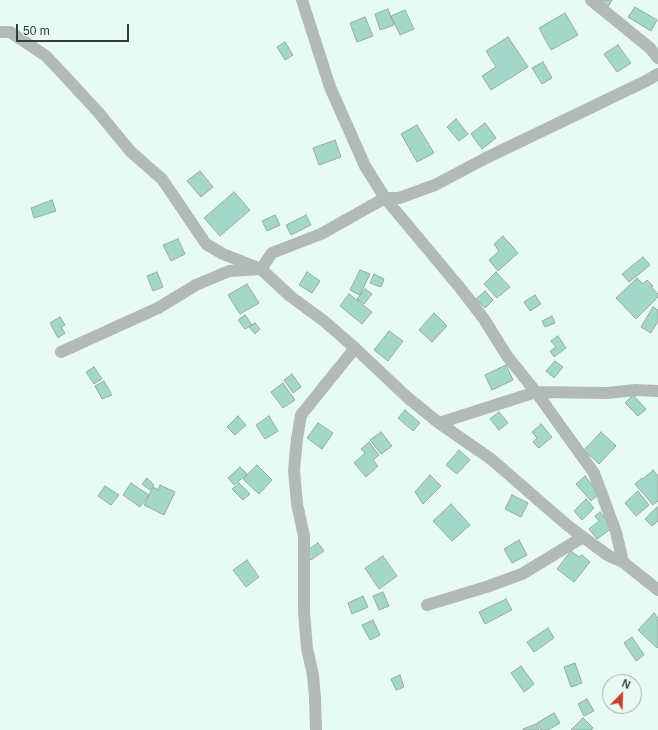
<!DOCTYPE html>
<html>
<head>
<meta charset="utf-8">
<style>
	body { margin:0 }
	#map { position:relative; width:658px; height:730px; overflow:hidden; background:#e8faf4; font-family:Arial,sans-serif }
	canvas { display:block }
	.north { position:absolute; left:602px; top:674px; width:40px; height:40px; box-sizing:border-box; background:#e8faf4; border:1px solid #a0aea9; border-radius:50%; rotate:23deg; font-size:11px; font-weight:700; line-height:16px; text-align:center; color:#343b39 }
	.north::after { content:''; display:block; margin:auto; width:14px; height:18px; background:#ca3d30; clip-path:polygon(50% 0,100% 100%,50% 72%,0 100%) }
	.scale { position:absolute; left:16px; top:24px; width:113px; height:18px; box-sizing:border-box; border:2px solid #343b39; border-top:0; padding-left:5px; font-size:12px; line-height:14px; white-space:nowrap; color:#343b39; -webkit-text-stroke:3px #e8faf4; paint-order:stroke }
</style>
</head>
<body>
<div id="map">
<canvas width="658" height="730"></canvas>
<div class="north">N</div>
<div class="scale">50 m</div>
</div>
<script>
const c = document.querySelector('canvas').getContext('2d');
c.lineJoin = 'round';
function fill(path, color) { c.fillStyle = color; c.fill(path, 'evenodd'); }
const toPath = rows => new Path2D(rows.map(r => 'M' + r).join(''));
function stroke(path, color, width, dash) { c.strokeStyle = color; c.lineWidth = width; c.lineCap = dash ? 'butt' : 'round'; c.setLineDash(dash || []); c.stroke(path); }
const building = toPath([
	[597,0,612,0,608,7,597,0],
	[635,7,657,20,651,31,628,17,635,7],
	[388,9,394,25,380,30,375,14,388,9],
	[405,10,414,29,400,35,391,16,405,10],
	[565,13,578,35,551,50,539,28,565,13],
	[365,17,373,36,357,42,350,23,365,17],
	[508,37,528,67,491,90,482,76,496,67,486,51,508,37],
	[285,42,293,55,285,60,277,47,285,42],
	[618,45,631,63,617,72,604,54,618,45],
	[543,62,552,78,542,84,532,68,543,62],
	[456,119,468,134,459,141,447,127,456,119],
	[485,123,496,138,482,149,471,134,485,123],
	[417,125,434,153,417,162,401,134,417,125],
	[335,140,341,157,319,165,313,148,335,140],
	[200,171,213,187,201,197,187,181,200,171],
	[234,192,250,210,220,236,204,218,234,192],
	[52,200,56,211,34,218,31,208,52,200],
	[275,215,280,225,267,231,262,221,275,215],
	[306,215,311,225,291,235,286,225,306,215],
	[503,236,518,253,498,271,489,260,499,251,494,244,503,236],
	[178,239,185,254,171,261,163,245,178,239],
	[643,257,650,265,629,282,622,274,643,257],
	[360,270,370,274,360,295,350,290,360,270],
	[157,272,163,287,153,291,147,276,157,272],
	[307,272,320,281,312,293,299,285,307,272],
	[496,272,510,287,497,298,484,284,496,272],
	[374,274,384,279,381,287,370,283,374,274],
	[637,278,643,284,647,280,653,286,651,287,658,294,658,297,636,319,616,298,637,278],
	[247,284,259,303,240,314,228,295,247,284],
	[365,289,372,294,364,304,357,299,365,289],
	[485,291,493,300,485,308,476,299,485,291],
	[349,294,372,312,362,324,340,306,349,294],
	[535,295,541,304,530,311,524,302,535,295],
	[653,307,658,310,658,321,651,333,641,327,653,307],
	[434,313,447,326,432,342,419,330,434,313],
	[245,315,252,325,245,329,238,320,245,315],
	[552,316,555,323,545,327,542,321,552,316],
	[60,317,65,325,61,327,65,333,58,338,50,323,60,317],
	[255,323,260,329,255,334,249,327,255,323],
	[389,331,403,341,388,361,374,350,389,331],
	[558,336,566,348,554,357,550,351,556,347,551,341,558,336],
	[555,361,563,367,554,378,546,371,555,361],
	[506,365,513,380,492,390,485,375,506,365],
	[94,367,102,379,94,384,86,372,94,367],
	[292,374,301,387,293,393,284,380,292,374],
	[104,381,112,395,102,399,95,386,104,381],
	[283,383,295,400,283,408,271,392,283,383],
	[633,395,646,409,638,416,625,403,633,395],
	[405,410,420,423,413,431,398,418,405,410],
	[499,412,508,423,499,430,490,419,499,412],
	[238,416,246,425,235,435,227,427,238,416],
	[269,416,278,431,265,439,256,425,269,416],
	[318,423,333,433,322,449,307,438,318,423],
	[541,424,552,437,539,448,533,442,537,438,532,432,541,424],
	[381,432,392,446,381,454,370,440,381,432],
	[601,432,616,446,599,464,584,450,601,432],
	[369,442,379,455,373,460,378,466,366,477,354,463,365,453,361,449,369,442],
	[459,450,470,460,457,474,446,465,459,450],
	[257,465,272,480,259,494,243,479,257,465],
	[240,467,247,474,234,485,228,478,240,467],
	[653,470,658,476,658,501,653,505,635,484,642,478,643,479,653,470],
	[430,475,441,486,423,504,415,492,430,475],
	[585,476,599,494,591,501,576,484,585,476],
	[147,478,154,485,150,490,142,484,147,478],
	[131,483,149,495,140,507,123,495,131,483],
	[239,483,250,494,243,500,232,489,239,483],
	[160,485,175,492,164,515,144,505,153,487,158,490,160,485],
	[105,486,119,495,111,505,98,496,105,486],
	[638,491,649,505,636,516,625,503,638,491],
	[512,495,528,503,521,517,505,509,512,495],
	[586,499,594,508,582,520,574,511,586,499],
	[451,504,470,525,452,541,433,521,451,504],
	[657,507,658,509,658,521,652,526,645,519,657,507],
	[600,512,612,528,597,539,589,529,599,521,595,516,600,512],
	[519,540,527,555,512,563,504,549,519,540],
	[318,543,324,551,311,560,305,552,318,543],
	[571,551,579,557,582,555,590,562,574,582,557,569,571,551],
	[383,556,397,576,379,589,365,568,383,556],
	[247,560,259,577,246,587,233,570,247,560],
	[383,592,389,606,379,610,373,596,383,592],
	[363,596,368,607,352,614,348,603,363,596],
	[506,599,512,610,485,624,479,612,506,599],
	[654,613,658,618,658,647,657,648,638,630,654,613],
	[373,620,380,635,370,640,362,625,373,620],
	[548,628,554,638,534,652,527,642,548,628],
	[632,637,644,655,636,661,624,643,632,637],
	[575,663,582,683,571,687,564,667,575,663],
	[521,666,534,684,524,692,511,673,521,666],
	[400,675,404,687,396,690,391,679,400,675],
	[587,699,594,711,584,716,578,704,587,699],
	[554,713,560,723,548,730,541,730,537,723,554,713],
	[583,718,593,728,591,730,571,730,583,718],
	[536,724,539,730,523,730,523,729,536,724]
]);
fill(building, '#a3d7c8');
stroke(building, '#99aaa5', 1);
stroke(toPath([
	[302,0,330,87,365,166,385,198,461,289,484,319,507,356,536,392,594,473,616,532,623,562,658,590],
	[591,0,650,48,658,58],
	[2,32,10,32,46,56,63,74,98,112,131,152,162,179,206,244,223,254,261,269,290,296,324,321,355,348,408,398,439,423,491,459,567,525,595,546,609,556,623,562],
	[61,352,158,308,196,285,229,271,261,269,272,253,321,234,385,198,399,198,435,185,486,158,646,81,658,74],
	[439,423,536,392,607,393,636,390,658,391],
	[427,605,486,587,522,574,583,537],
	[316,730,315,697,313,675,307,648,304,613,304,536,297,504,294,470,297,439,301,415,355,348]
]), '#b2bab8', 12);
</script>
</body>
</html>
